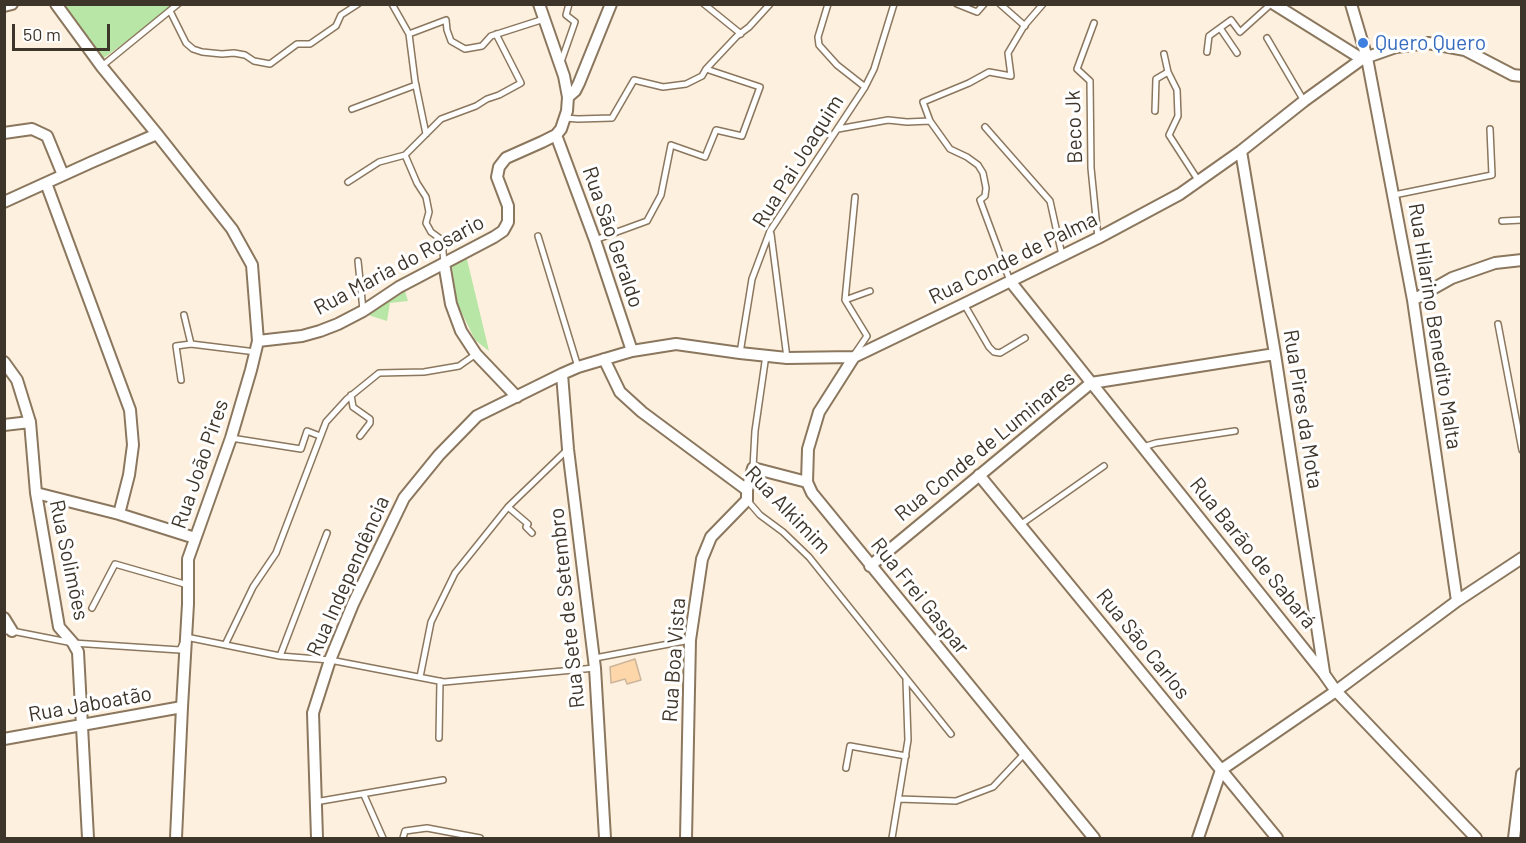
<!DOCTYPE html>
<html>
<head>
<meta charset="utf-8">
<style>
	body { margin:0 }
	#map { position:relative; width:1526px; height:843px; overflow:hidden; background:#fef0df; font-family:Barlow,sans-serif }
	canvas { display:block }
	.frame { position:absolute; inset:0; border:6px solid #3d342a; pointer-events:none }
	.scale { position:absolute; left:12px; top:24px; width:98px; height:27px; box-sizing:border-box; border:3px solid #3d342a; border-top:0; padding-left:8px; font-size:18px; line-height:21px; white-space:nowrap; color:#3d342a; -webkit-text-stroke:4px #fff; paint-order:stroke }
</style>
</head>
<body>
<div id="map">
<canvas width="1526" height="843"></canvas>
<div class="frame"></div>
<div class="scale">50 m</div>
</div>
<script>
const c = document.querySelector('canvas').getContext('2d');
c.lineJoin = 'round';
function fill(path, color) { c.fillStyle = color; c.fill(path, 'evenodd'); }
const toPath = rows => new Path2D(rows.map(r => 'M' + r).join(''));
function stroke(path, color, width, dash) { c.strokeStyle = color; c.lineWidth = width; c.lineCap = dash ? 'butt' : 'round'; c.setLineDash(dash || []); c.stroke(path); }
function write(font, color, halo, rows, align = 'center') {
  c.font = font + ' Barlow,sans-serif'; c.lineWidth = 6; c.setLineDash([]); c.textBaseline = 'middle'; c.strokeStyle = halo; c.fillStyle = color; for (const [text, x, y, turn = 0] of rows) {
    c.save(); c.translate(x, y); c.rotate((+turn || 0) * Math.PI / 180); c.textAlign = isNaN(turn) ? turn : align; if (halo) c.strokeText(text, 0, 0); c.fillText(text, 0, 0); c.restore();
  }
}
fill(toPath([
	[58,5,176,5,101,60],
	[466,255,489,351,475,340,457,303,451,260],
	[404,288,408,301,390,303,387,321,368,315,388,298]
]), '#b8e6a6');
const building = toPath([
	[635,659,641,680,627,684,625,679,611,683,610,667,635,659]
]);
fill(building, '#fdd7a9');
stroke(building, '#cbb59b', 1.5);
const lane = toPath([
	[392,4,409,34,415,81,426,134],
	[704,4,741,34],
	[828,4,818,37,819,45,837,65,865,87],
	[957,4,977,12,984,4],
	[1000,4,1025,26],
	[170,11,186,43,193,49,202,52,222,54,234,53,245,55,254,61,270,64,297,44,310,44,336,26,341,15,358,4],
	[1094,23,1077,69,1090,81,1091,168,1098,238],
	[1220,28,1237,53],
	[409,34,446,20,447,30,451,41,465,49,482,46,491,36,544,19],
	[1267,38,1304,101],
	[1207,52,1209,36,1231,20,1240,32,1271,4],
	[1164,54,1168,72,1177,90,1178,116,1169,135,1198,180],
	[561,62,575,22,566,15,569,4],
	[102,66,178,4],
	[352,109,416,85],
	[1155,111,1156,79,1168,72],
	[565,118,578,119,612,118,634,80,663,87,686,84,702,76,706,69,737,36,749,27,770,4],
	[985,127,1050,201,1062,255],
	[838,129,888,120,907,122,930,121],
	[405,155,441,119,476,106,487,99,499,95,521,83,496,34],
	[405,155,417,183,426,197,429,212,426,223,431,232,442,240,444,263],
	[348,182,379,162,405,155],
	[1394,195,1492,175,1490,129],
	[1502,221,1522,220],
	[771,234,787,358],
	[538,236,578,367],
	[595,240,647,221,661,195,671,145,705,157,716,130,742,136,760,87,706,69],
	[358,261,363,310],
	[1010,281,980,200,985,196,986,188,983,173,978,165,967,157,950,149,930,121,923,102,969,83,989,72,1011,76,1008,53,1024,26,1043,4],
	[845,300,870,291],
	[964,304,989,347,994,352,1000,353,1025,338],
	[184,315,191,344],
	[1498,324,1522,450],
	[740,353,752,279,770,231,865,87,874,69,894,4],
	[854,355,867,336,845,300,855,197],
	[181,380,176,346,191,344,256,352],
	[351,395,353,407,370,419,370,423,360,436],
	[231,438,301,449,307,431,320,436],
	[1143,447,1156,443,1235,431],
	[753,468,755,431,766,355],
	[747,500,760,515,783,532,809,557,951,734],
	[508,507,528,524,526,527,532,533],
	[1020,525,1104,466],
	[92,608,115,564,188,585],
	[4,631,12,631,73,643,180,650,186,637,280,656,330,660,444,682,595,668],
	[225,645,253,587,276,553,326,422,347,399,379,373,424,372,459,366,476,354],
	[280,656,327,533],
	[595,658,690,640],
	[420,677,431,622,455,573,508,507,567,450],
	[439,738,440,681],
	[846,768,850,746,906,756],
	[364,795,383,838],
	[899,799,956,801,993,787,1024,754],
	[315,802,443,780],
	[403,838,405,831,427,828,480,838],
	[892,838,908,740,906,680]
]);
const street = toPath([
	[56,4,102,67,157,134,232,229,252,265,258,341,251,370,231,438,188,559,188,604,182,707,176,838],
	[1274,4,1362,59],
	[1351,4,1367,58,1413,300,1457,601],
	[4,6,12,4],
	[568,97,575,91,579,83,611,4],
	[4,133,32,129,47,136,63,175],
	[556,135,595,240,632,351],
	[1241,151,1275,354,1324,672],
	[46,183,130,410,133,445,129,475,119,514],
	[4,202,92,162,157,134],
	[444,263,451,304,461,331,476,354,517,397],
	[1010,281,1324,674,1336,691,1476,838],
	[1413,300,1452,278,1495,263,1522,260],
	[258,341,302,336,320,331,338,324,363,311,399,287,494,237,503,231,508,222,508,206,497,177,499,167,506,158,542,142,556,135,561,129,567,111,568,97,564,76,539,4],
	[854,357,819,412,808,449,807,482,812,493,1094,838],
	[604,359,620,392,642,412,747,490],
	[4,362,17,380,30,422,36,493,59,627,73,643,78,652,88,838],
	[562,374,568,449,595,668,605,838],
	[4,425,30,422],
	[979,475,1277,838],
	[36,493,119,514,195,538],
	[870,566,1091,383,1275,354],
	[4,618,12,631],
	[4,739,182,707],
	[317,838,313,713,330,660,353,604,404,498,439,455,477,416,562,374,578,367,632,351,676,344,740,353,787,358,854,357,964,304,1098,238,1180,194,1241,151,1304,101,1362,59,1396,47,1428,43,1465,50,1513,75,1522,76],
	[686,838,690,640,702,559,711,537,747,500,747,490,753,468,807,482],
	[1198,838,1221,770,1336,691,1457,601,1522,558],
	[1514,838,1522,774]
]);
stroke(lane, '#8b775e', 8);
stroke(street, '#8b775e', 14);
stroke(lane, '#fff', 5);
stroke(street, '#fff', 10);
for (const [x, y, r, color] of [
	[1363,43,6,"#3f7fe0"]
]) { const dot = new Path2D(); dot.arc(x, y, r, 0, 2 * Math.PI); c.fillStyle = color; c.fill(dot); stroke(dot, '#fff', 2); }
write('21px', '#366cbe', '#fff', [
	["Quero Quero",1375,43]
], 'left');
write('21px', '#3d342a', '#fff', [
	["Beco Jk",1074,127,-92],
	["Rua Pai Joaquim",798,161,-58],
	["Rua São Geraldo",613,237,71],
	["Rua Conde de Palma",1013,258,-26],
	["Rua Maria do Rosario",399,265,-28],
	["Rua Hilarino Benedito Malta",1435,326,81],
	["Rua Pires da Mota",1303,409,81],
	["Rua Conde de Luminares",985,446,-39],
	["Rua João Pires",200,464,-71],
	["Rua Alkimim",788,510,46],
	["Rua Barão de Sabará",1253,553,51],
	["Rua Solimões",69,560,78],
	["Rua Independência",348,576,-66],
	["Rua Frei Gaspar",920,596,51],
	["Rua Sete de Setembro",567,608,-96],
	["Rua São Carlos",1143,644,51],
	["Rua Boa Vista",674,660,-86],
	["Rua Jaboatão",90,704,-10]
]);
</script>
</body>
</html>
